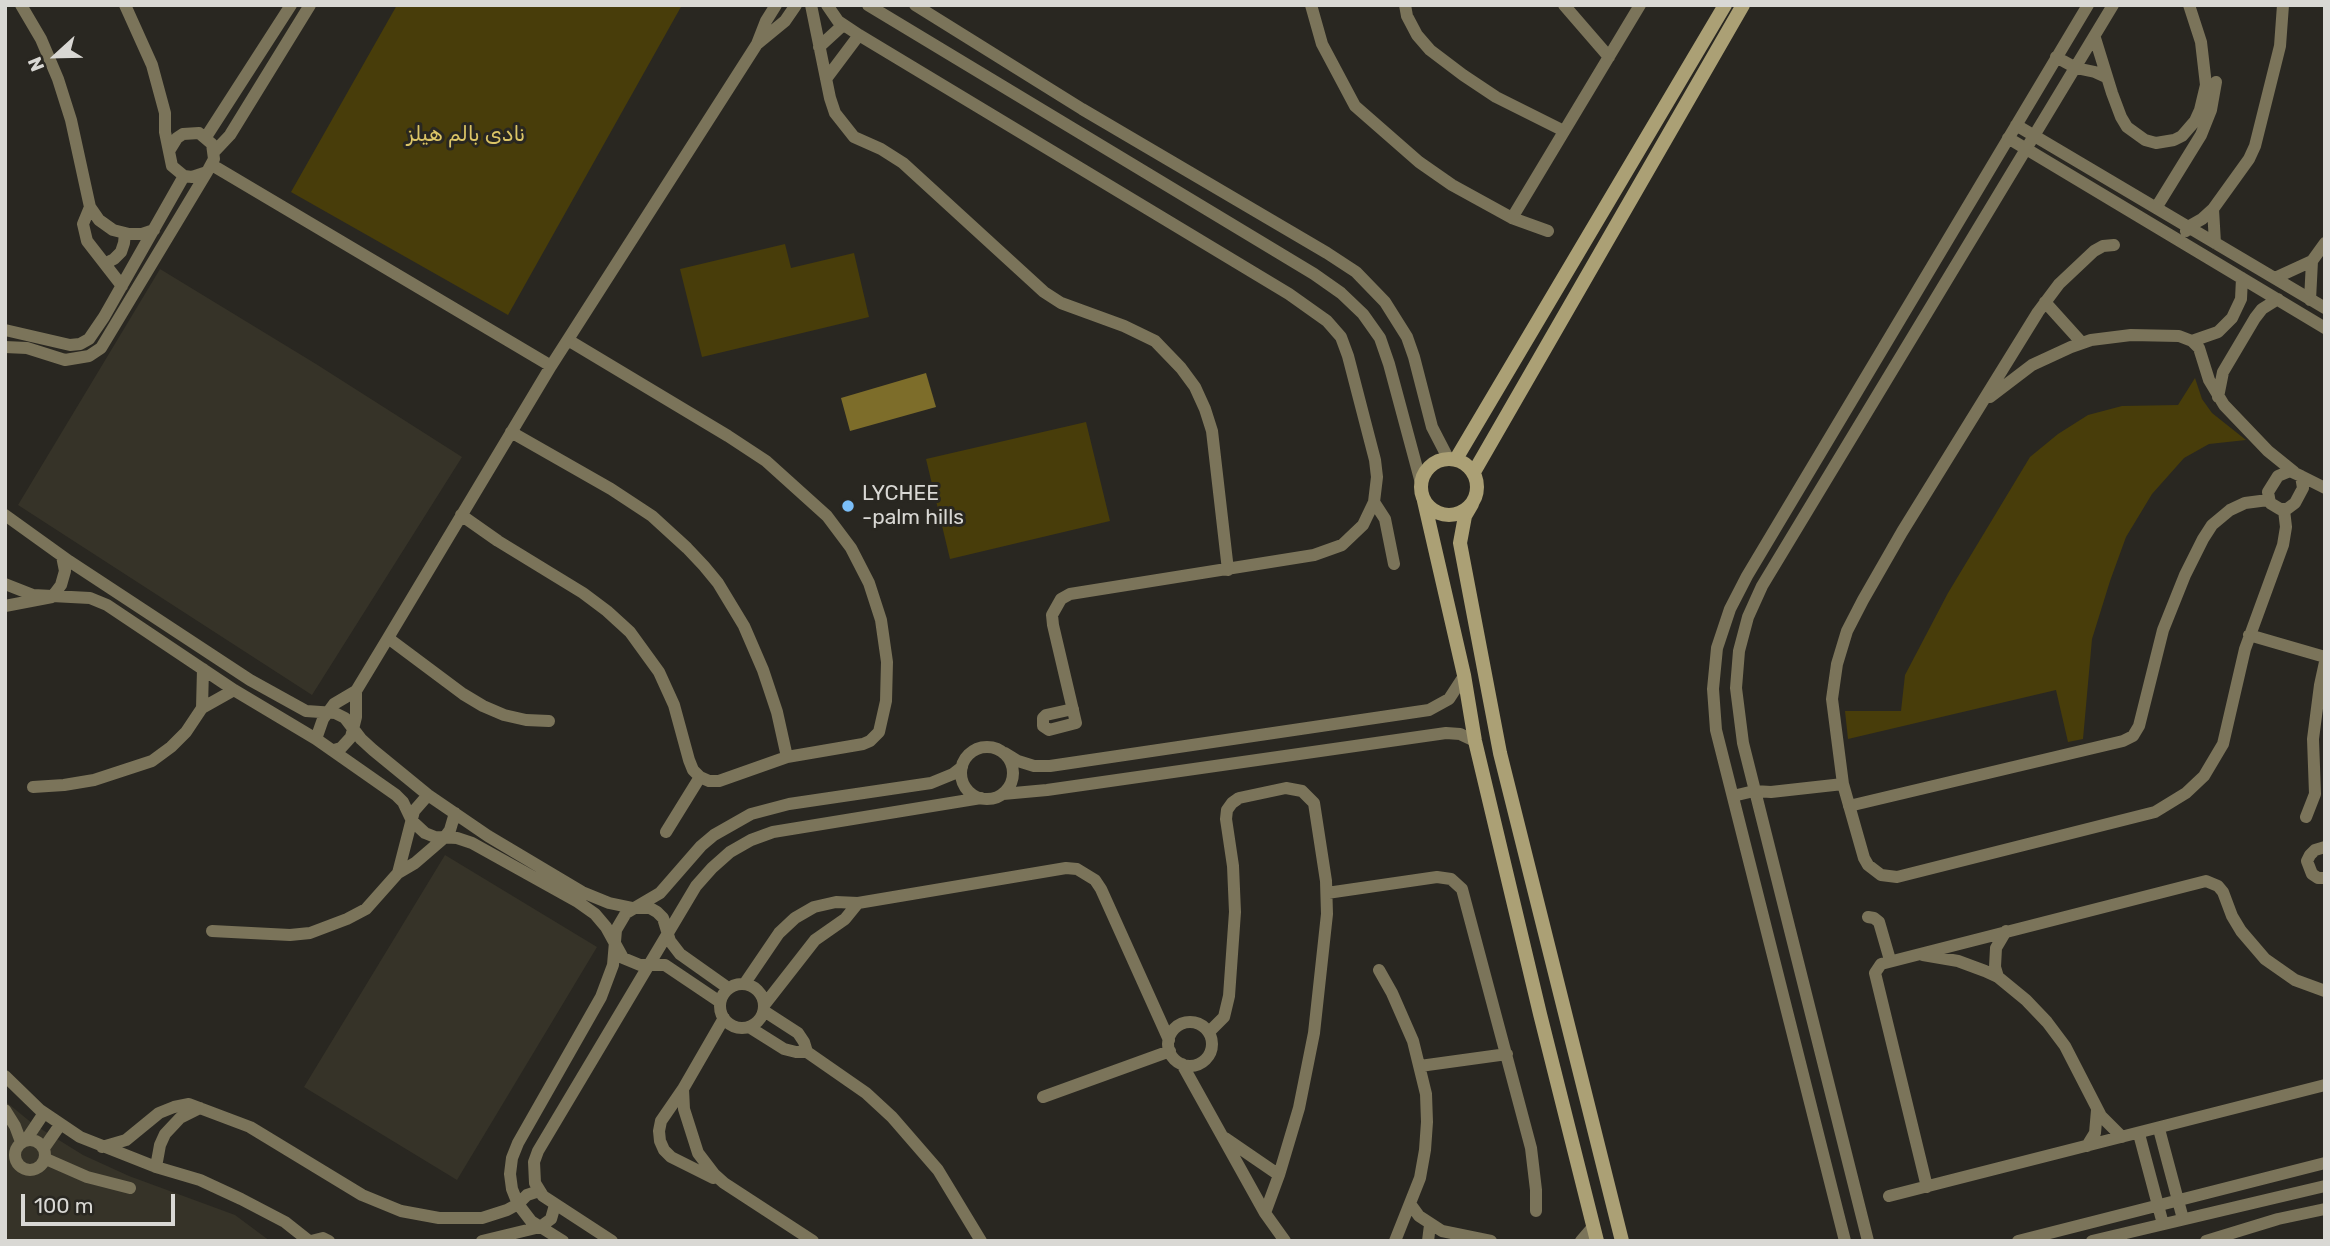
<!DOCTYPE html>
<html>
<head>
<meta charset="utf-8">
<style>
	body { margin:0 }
	#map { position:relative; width:2330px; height:1246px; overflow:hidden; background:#292721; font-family:Rubik,sans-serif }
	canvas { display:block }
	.frame { position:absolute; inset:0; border:7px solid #d9d8d4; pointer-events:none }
	.north { position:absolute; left:21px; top:21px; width:70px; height:70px; -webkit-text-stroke:5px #292721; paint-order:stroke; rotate:248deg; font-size:19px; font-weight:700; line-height:28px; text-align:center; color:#d9d8d4 }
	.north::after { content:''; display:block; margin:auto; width:24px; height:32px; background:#d9d8d4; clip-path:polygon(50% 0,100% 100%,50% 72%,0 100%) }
	.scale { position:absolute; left:21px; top:1194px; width:154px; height:32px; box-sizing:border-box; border:4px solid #d9d8d4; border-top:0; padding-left:9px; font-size:21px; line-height:24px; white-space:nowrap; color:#d9d8d4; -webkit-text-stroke:5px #292721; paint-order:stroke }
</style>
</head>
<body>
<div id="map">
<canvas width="2330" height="1246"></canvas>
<div class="frame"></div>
<div class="north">N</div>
<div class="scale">100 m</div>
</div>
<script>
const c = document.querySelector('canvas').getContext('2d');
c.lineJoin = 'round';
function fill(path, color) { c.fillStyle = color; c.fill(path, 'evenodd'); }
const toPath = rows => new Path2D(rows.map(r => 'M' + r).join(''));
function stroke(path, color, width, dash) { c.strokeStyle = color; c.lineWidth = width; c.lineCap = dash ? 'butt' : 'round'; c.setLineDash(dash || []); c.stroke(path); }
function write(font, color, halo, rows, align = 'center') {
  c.font = font + ' Rubik,"Noto Naskh Arabic",sans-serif'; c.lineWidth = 6; c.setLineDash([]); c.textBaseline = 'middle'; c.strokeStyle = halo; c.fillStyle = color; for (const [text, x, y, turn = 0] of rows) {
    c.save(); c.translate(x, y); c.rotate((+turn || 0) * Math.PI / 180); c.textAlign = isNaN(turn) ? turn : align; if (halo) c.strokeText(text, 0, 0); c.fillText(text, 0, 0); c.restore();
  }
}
fill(toPath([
	[160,269,316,364,462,457,312,695,18,505],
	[445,855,597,947,457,1180,304,1087],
	[5,1101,33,1124,83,1155,129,1176,235,1215,270,1241,5,1241]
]), '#363328');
fill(toPath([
	[397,5,682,5,508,315,291,192],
	[785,244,791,268,854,253,869,317,702,357,680,269],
	[2195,378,2202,399,2212,413,2246,440,2209,444,2184,458,2152,494,2126,537,2110,581,2092,639,2083,739,2068,742,2056,690,1848,739,1845,711,1901,711,1905,675,1948,593,2030,457,2058,434,2088,415,2122,406,2178,405],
	[1086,422,1110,521,950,559,926,459]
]), '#483d0a');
fill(toPath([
	[926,373,936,407,850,431,841,398]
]), '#7d6d2a');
stroke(toPath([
	[21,5,41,39,58,79,71,120,90,207,99,220,113,230,129,234,142,234,154,230],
	[125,5,152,65,165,113,165,132,172,166,184,176,192,177,207,172,214,159,212,144,199,133,183,134,177,138,169,151],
	[811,5,830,98,835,113,854,137,881,149,903,163,1044,292,1061,303,1124,326,1155,341,1181,368,1195,387,1205,409,1212,431,1228,570],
	[827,5,838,21,859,35,1289,294,1327,321,1341,337,1348,356,1375,460,1377,477,1374,502,1363,525,1342,545,1314,555,1070,594,1061,599,1052,615,1053,625,1076,723,1049,730,1043,726,1043,718,1046,715,1073,709],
	[868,5,1314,274,1341,293,1363,314,1380,338,1389,364,1421,483],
	[915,5,1082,109,1327,253,1356,272,1385,302,1407,337,1414,357,1432,427,1448,458],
	[1311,5,1322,44,1355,106,1419,162,1452,185,1512,218,1548,231],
	[1405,5,1407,16,1417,35,1430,50,1463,75,1496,97,1564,131],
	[1564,5,1609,57],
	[2095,38,2112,93,2121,117,2127,127,2145,140,2156,143,2174,140,2182,136,2195,121,2200,110,2206,85,2201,42,2189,5],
	[757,44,785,21,796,5],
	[819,47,843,25],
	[2056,57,2076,68,2095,72,2106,77],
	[826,79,859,35],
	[2016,125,2325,308],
	[206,137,291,5],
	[2008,138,2325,328],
	[214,152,230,135,310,5],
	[212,165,551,366],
	[90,207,83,224,87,241,122,286],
	[2156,208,2201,135,2211,110,2216,82],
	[2213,209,2215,243],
	[1512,218,1640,5],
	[2186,231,2188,227,2202,219,2213,209,2249,159,2255,146,2280,46,2283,5],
	[2114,245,2103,246,2094,251,2059,284,2038,312,1902,532,1863,600,1847,631,1837,664,1832,699,1843,784,1864,858,1868,865,1881,875,1897,877,2155,812,2186,793,2204,776,2223,744,2245,649,2283,545,2286,527,2284,510],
	[106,263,114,259,121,252,124,243,125,233],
	[2275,278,2312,261,2325,243],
	[2310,300,2312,261],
	[2045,302,2082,343],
	[5,330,70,345,80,344,89,339,104,317,184,176],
	[2192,341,2218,332,2232,318,2241,299,2242,278],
	[5,347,27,348,65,360,89,356,101,348,207,172],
	[1990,397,2032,365,2071,347,2091,340,2131,335,2179,336,2192,341,2199,348,2209,380,2224,405,2268,451,2294,472],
	[2218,397,2223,372,2255,318,2262,309,2278,299],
	[511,432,611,489,652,516,687,548,704,566,718,583,744,626,763,670,777,712,787,757],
	[2290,471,2301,476,2303,488,2295,503,2287,509,2280,509,2270,503,2268,492,2278,476,2290,471],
	[2301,476,2325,488],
	[1374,502,1385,519,1394,564],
	[5,515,69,561,250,680,306,711,335,713,345,718,361,739,373,750,428,795,488,836,582,892,609,903,633,908,650,908,657,912,663,918,670,941,680,954,728,988],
	[461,515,498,541,583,593,607,611,630,632,659,672,674,705,689,760,693,770,700,777,709,781,719,781,787,757,863,744,870,741,879,732,886,701,887,662,881,620,869,583,851,548,827,516,766,461,728,436,568,340],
	[5,584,33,595,90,598,107,605,234,690,316,739,396,795,403,802,412,821,425,833,435,837,457,838,472,843,578,902,595,914,606,927,623,958,640,965,665,965,720,1002],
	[5,606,52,597,61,585,65,571,62,556],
	[2249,635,2325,657],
	[388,638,463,694,483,706,504,715,526,720,549,721],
	[202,708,203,669],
	[316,739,323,719,334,704,356,691],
	'961 773a26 26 0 1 1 52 0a26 26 0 1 1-52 0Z',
	[334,750,341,748,351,737,356,717,356,691,388,638,551,366,757,44,766,21,776,5],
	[1005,753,1018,761,1034,766,1050,766,1429,710,1449,699,1464,676],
	[33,787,64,785,94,780,152,761,171,747,186,732,202,708,234,690],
	[1003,794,1047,790,1446,733,1460,734,1475,741],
	[1733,796,1754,791,1771,792,1843,784],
	[1849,806,2123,741,2133,736,2139,726,2163,630,2185,575,2203,539,2212,525,2230,510,2245,503,2268,500],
	[2306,817,2315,794,2313,739,2320,685,2325,662],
	[666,832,700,777],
	[2325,847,2315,850,2310,855,2307,861,2312,874,2318,878,2325,878],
	[398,873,414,811,428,795],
	[1327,893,1437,877,1451,879,1462,889,1531,1148,1536,1190,1536,1211],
	[1868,917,1874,918,1879,922,1890,960],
	[212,931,290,935,310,933,347,919,366,909,398,873,415,863,444,838,450,830,455,813],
	[1923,955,1958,961,1985,971,1998,977,2026,1000,2047,1022,2065,1046,2101,1116,2122,1137],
	[1379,970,1392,993,1413,1041,1426,1094,1427,1122,1425,1150,1420,1178,1395,1241],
	[1998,977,1995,967,1996,948,2006,931],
	[745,983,779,933,795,918,814,907,836,902,858,903,1066,868,1077,869,1095,880,1101,889,1169,1040],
	'720 1006a22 22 0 1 1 44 0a22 22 0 1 1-44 0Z',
	[765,1004,815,940,845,919,858,903],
	[764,1011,798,1033,804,1042,807,1052],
	[724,1018,683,1089,684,1109,698,1153,714,1174,724,1183,813,1241],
	'1168 1044a22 22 0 1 1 44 0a22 22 0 1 1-44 0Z',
	[749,1027,784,1049,796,1052,807,1052,866,1093,892,1117,938,1170,981,1241],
	[1209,1032,1224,1017,1229,996,1235,912,1233,866,1226,819,1227,810,1232,803,1239,798,1286,788,1302,791,1314,803,1326,881,1327,914,1314,1033,1299,1108,1279,1175,1265,1213],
	[1182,1064,1265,1213,1285,1241],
	[1420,1066,1507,1054],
	[5,1076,40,1110,80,1137,156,1167,200,1180,241,1199,285,1222,309,1241],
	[683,1089,661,1121,659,1131,660,1141,664,1150,671,1157,713,1178],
	[1043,1097,1170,1051],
	[5,1110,15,1126,21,1142],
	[2159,1129,2183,1219],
	[2139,1134,2163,1224],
	[1225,1138,1279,1175],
	'15 1155a15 15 0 1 1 30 0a15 15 0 1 1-30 0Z',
	[26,1140,44,1113],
	[2087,1146,2095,1133,2097,1110],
	[102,1147,126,1140,159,1113,174,1107,189,1104,250,1127,362,1195,401,1211,439,1218,482,1218,507,1210,518,1204,527,1195,539,1191],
	[44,1148,60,1125],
	[46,1159,87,1177,130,1188],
	[156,1167,160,1145,165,1134,180,1118,200,1108],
	[1927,1187,1875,973,1881,964,2206,881,2218,886,2223,892,2232,916,2241,931,2265,959,2295,980,2325,991],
	[1889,1196,2325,1085],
	[1411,1205,1419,1216,1442,1231,1491,1241],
	[311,1241,323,1238,329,1241],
	[482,1241,540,1227,551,1219,555,1205],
	[563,1241,531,1221,518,1204,512,1189,510,1174,512,1158,518,1143,601,997,613,965,616,930,626,913,660,893,701,846,714,835,751,814,789,804,931,783,953,774,962,767],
	[612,1241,543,1196,535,1183,534,1162,538,1151,696,886,712,868,730,852,751,840,773,832,981,798],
	[1428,1241,1430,1225],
	[1581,1241,1593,1227],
	[1845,1241,1716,730,1713,689,1717,648,1730,609,1747,576,2088,5],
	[1868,1241,1743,743,1736,688,1739,651,1748,617,1762,586,2113,5],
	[2018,1241,2325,1163],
	[2092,1241,2325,1186],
	[2206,1241,2278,1219,2325,1209]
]), '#7b745a', 12);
stroke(toPath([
	'1421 487a28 28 0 1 1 56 0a28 28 0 1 1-56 0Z',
	[1456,459,1725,5],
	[1474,472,1743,5],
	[1424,501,1464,675,1475,741,1540,1014,1597,1241],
	[1472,504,1465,516,1460,543,1500,753,1622,1241]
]), '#aba075', 14);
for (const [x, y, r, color] of [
	[848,506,7,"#7bbef8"]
]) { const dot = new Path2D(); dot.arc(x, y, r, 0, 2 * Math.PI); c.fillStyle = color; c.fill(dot); stroke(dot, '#292721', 2.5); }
write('21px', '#dcc566', '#292721', [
	["نادى بالم هيلز",466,135]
]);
write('21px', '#d9d8d4', '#292721', [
	["LYCHEE",862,494],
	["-palm hills",862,518]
], 'left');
</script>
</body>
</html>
